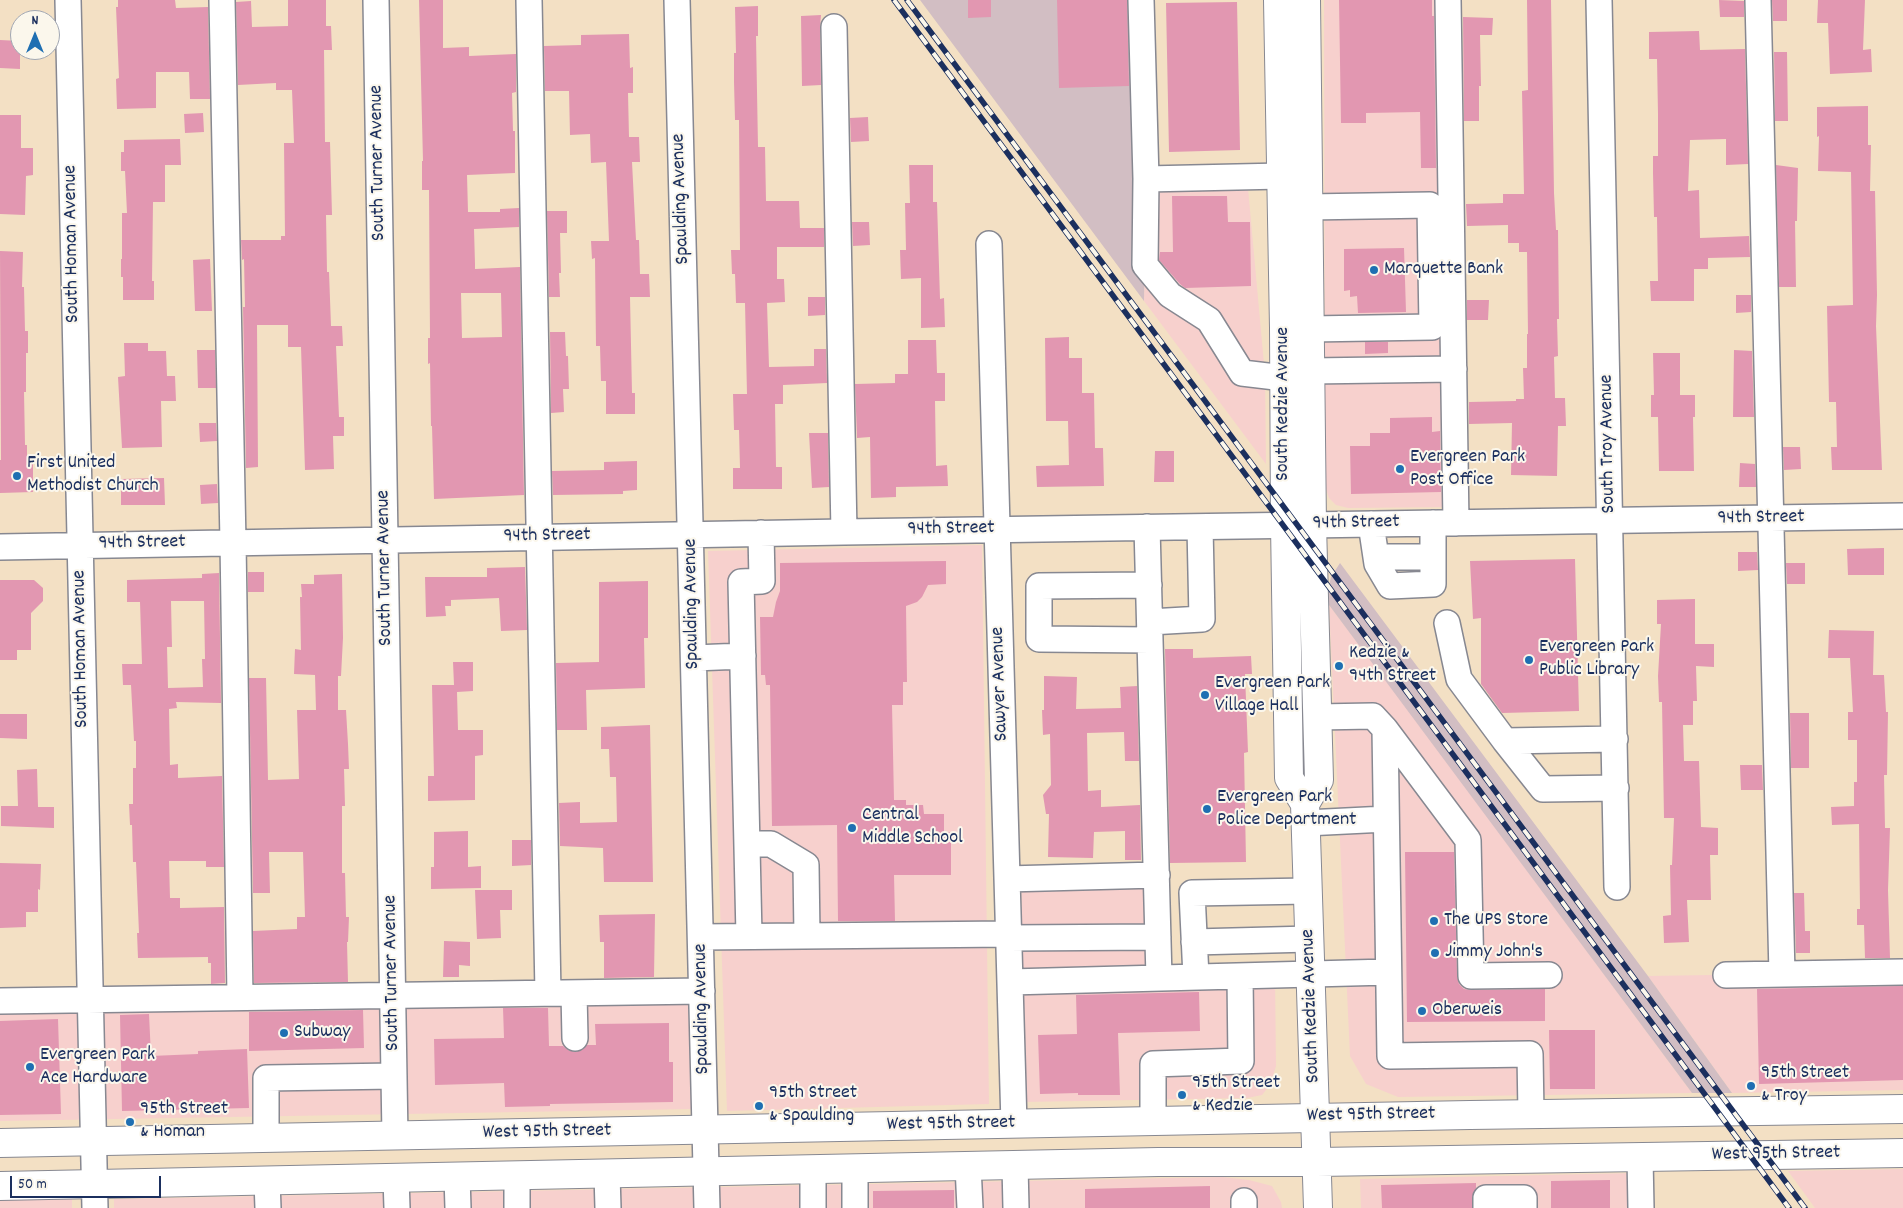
<!DOCTYPE html>
<html>
<head>
<meta charset="utf-8">
<style>
	body { margin:0 }
	#map { position:relative; width:1903px; height:1208px; overflow:hidden; background:#f3e0c4; font-family:Dekko,sans-serif }
	canvas { display:block }
	.north { position:absolute; left:10px; top:10px; width:50px; height:50px; box-sizing:border-box; background:#fbf7ec; border:1px solid #a1a7b3; border-radius:50%; rotate:0deg; font-size:14px; font-weight:700; line-height:20px; text-align:center; color:#1b2f5e }
	.north::after { content:''; display:block; margin:auto; width:18px; height:22px; background:#1f6fb2; clip-path:polygon(50% 0,100% 100%,50% 72%,0 100%) }
	.scale { position:absolute; left:10px; top:1176px; width:151px; height:22px; box-sizing:border-box; border:2px solid #1b2f5e; border-top:0; padding-left:6px; font-size:15px; line-height:18px; white-space:nowrap; color:#1b2f5e; -webkit-text-stroke:4px #fbf7ec; paint-order:stroke }
</style>
</head>
<body>
<div id="map">
<canvas width="1903" height="1208"></canvas>
<div class="north">N</div>
<div class="scale">50 m</div>
</div>
<script>
const c = document.querySelector('canvas').getContext('2d');
c.lineJoin = 'round';
function fill(path, color) { c.fillStyle = color; c.fill(path, 'evenodd'); }
const toPath = rows => new Path2D(rows.map(r => 'M' + r).join(''));
function stroke(path, color, width, dash) { c.strokeStyle = color; c.lineWidth = width; c.lineCap = dash ? 'butt' : 'round'; c.setLineDash(dash || []); c.stroke(path); }
function write(font, color, halo, rows, align = 'center') {
  c.font = font + ' Dekko,sans-serif'; c.lineWidth = 4; c.setLineDash([]); c.textBaseline = 'middle'; c.strokeStyle = halo; c.fillStyle = color; for (const [text, x, y, turn = 0] of rows) {
    c.save(); c.translate(x, y); c.rotate((+turn || 0) * Math.PI / 180); c.textAlign = isNaN(turn) ? turn : align; if (halo) c.strokeText(text, 0, 0); c.fillText(text, 0, 0); c.restore();
  }
}
fill(toPath([
	[1324,0,1448,0,1456,507,1348,508,1336,505,1329,498,1325,486],
	[1247,177,1265,375,1266,464,1144,301,1146,179],
	[982,545,989,1104,727,1111,708,551],
	[1329,605,1404,704,1692,1093,1398,1097,1366,1084,1350,1056],
	[1156,868,1159,978,1275,975,1276,1066,1270,1085,1262,1095,1247,1098,1024,1102,1021,870],
	[1903,972,1903,1090,1732,1093,1648,976],
	[688,991,693,1109,0,1121,0,1001],
	[1903,1169,1903,1208,1815,1208,1788,1171],
	[1636,1173,1637,1208,1361,1208,1360,1179],
	[1222,1177,1249,1180,1272,1186,1281,1202,1282,1208,114,1208,114,1199],
	[72,1199,72,1208,0,1208,0,1200]
]), '#f7d0cd');
fill(toPath([
	[920,0,1141,0,1146,179,1144,301],
	[1340,563,1648,976,1732,1093,1692,1093,1329,605,1328,590,1331,577]
]), '#d2bec3');
fill(toPath([
	[118,0,175,0,176,8,208,7,210,99,190,99,189,72,156,72,156,108,117,109,116,79,119,78,116,7,118,7],
	[288,0,326,0,326,26,331,26,332,50,324,50,325,142,330,142,332,215,326,215,327,272,329,272,331,326,342,326,343,346,336,346,339,417,344,417,344,436,333,436,334,469,305,470,301,347,288,347,288,325,257,325,258,467,246,468,243,307,245,307,244,259,242,260,241,240,281,240,281,236,285,236,284,143,294,143,292,90,276,90,276,83,238,85,236,2,251,1,252,27,288,26],
	[419,0,443,0,443,48,469,47,469,56,516,54,516,92,512,93,513,131,515,131,515,173,467,175,468,212,500,212,500,209,519,208,519,227,474,229,475,264,475,269,520,267,524,495,434,499,432,426,431,426,430,363,428,364,428,338,430,338,429,190,422,190,422,161,423,161],
	[461,293,501,293,502,337,462,338],
	[968,0,991,0,991,17,968,18],
	[1057,0,1127,0,1129,86,1059,88],
	[1339,0,1432,0,1432,16,1434,16,1436,168,1421,168,1420,112,1366,113,1366,123,1341,123],
	[1527,0,1551,0,1554,193,1556,230,1558,230,1559,319,1557,319,1558,356,1554,357,1555,398,1565,398,1566,426,1558,426,1557,476,1511,475,1512,423,1469,424,1469,402,1516,401,1516,399,1524,399,1523,368,1527,368,1527,334,1528,334,1527,252,1519,252,1519,243,1508,243,1508,225,1467,226,1466,204,1503,203,1503,194,1524,194,1522,91,1528,90],
	[1719,0,1744,1,1744,17,1720,17],
	[1772,0,1787,0,1787,21,1773,21],
	[1818,0,1865,0,1863,50,1871,49,1872,72,1830,74,1828,23,1817,23],
	[1237,2,1240,150,1169,152,1166,3],
	[758,6,758,36,756,36,758,147,765,147,766,201,799,201,800,228,824,228,824,247,777,247,777,279,784,279,785,302,767,303,769,367,814,366,814,349,826,349,827,383,783,385,783,404,775,404,776,467,782,467,782,489,733,489,733,468,740,468,739,430,734,430,733,394,747,394,745,303,736,303,735,274,732,274,731,250,740,250,739,120,735,120,734,82,734,53,736,53,735,7],
	[821,15,820,27,821,85,802,86,801,16],
	[1463,17,1493,18,1492,35,1480,35,1481,86,1479,86,1479,121,1464,121],
	[1699,31,1700,50,1745,49,1748,164,1726,165,1726,139,1690,140,1688,191,1699,190,1700,238,1749,236,1750,257,1708,258,1708,269,1694,269,1694,301,1651,301,1650,281,1658,281,1657,217,1654,217,1653,173,1653,156,1658,156,1658,114,1657,59,1649,59,1649,32],
	[629,34,630,68,633,67,633,93,628,93,629,137,639,137,640,162,632,162,636,240,639,240,640,274,649,274,650,297,630,297,632,393,635,393,635,414,606,414,606,381,601,381,600,346,596,346,595,258,592,259,591,241,609,241,606,162,591,163,590,134,570,135,569,91,545,91,544,46,581,45,581,35],
	[0,40,20,41,20,69,0,68],
	[1774,52,1787,52,1788,121,1775,121],
	[1868,106,1868,145,1871,145,1870,191,1875,191,1877,295,1876,326,1882,470,1832,470,1831,447,1837,447,1836,402,1829,402,1827,306,1853,305,1851,172,1818,171,1819,136,1817,137,1817,107],
	[203,113,204,132,185,133,184,114],
	[0,115,21,115,21,148,33,148,33,175,26,176,25,215,0,214],
	[868,117,869,141,851,142,850,118],
	[180,139,181,165,165,165,165,202,153,202,152,281,154,281,154,300,123,300,123,277,121,277,121,259,122,259,122,213,127,213,125,171,121,171,121,152,124,152,124,140],
	[909,165,933,165,933,202,937,202,940,299,944,298,945,327,921,328,921,278,901,279,900,250,906,250,905,203,910,203],
	[1776,165,1798,168,1797,221,1795,221,1796,287,1779,287],
	[1172,196,1227,196,1228,222,1250,222,1251,286,1185,288,1180,284,1159,260,1160,252,1173,252],
	[547,211,567,211,567,233,560,233,561,273,559,273,560,297,549,297],
	[852,222,869,222,870,245,853,246],
	[1404,248,1406,312,1358,313,1357,296,1350,297,1350,290,1344,291,1344,249],
	[0,251,23,252,22,287,24,287,25,331,28,331,28,353,26,353,26,392,24,392,25,445,27,445,27,459,33,459,33,492,0,493,0,460,1,460],
	[210,259,212,311,195,311,193,260],
	[1736,295,1751,295,1751,312,1736,313],
	[808,297,825,297,825,315,808,316],
	[1467,300,1489,300,1488,320,1467,320],
	[550,332,565,332,566,356,568,356,569,389,563,389,564,412,551,413],
	[1069,337,1069,358,1082,358,1082,393,1094,393,1095,448,1103,448,1104,486,1037,487,1036,466,1069,465,1068,421,1046,421,1045,338],
	[908,340,936,340,937,373,945,373,945,401,935,401,936,466,947,465,948,486,896,487,896,497,871,498,870,437,857,438,855,384,895,383,895,374,908,374],
	[1365,342,1388,342,1388,353,1365,354],
	[124,343,148,343,148,351,166,351,167,376,175,376,176,401,161,401,162,447,122,448,118,377,125,376],
	[197,350,215,350,216,388,198,388],
	[1734,350,1752,351,1754,417,1733,417],
	[1653,353,1680,353,1680,395,1695,395,1695,417,1693,417,1694,471,1659,471,1658,417,1651,417,1651,395,1654,395],
	[1432,417,1432,432,1440,431,1441,492,1351,494,1350,446,1370,446,1370,433,1390,433,1390,418],
	[199,423,216,423,217,441,200,442],
	[809,433,828,433,829,487,812,488],
	[1783,447,1800,447,1801,469,1784,470],
	[1155,451,1174,451,1174,482,1154,482],
	[637,461,637,490,623,491,623,494,553,495,552,471,604,470,604,462],
	[1740,463,1755,464,1756,487,1739,487],
	[164,478,165,505,121,505,121,479],
	[217,484,218,503,201,504,200,485],
	[1884,548,1884,575,1848,575,1847,549],
	[1738,552,1757,552,1758,570,1738,571],
	[1575,559,1579,711,1502,713,1481,684,1481,618,1473,619,1470,561],
	[946,561,946,584,928,585,922,597,917,602,906,606,907,682,903,682,903,705,892,705,894,800,906,800,906,805,923,805,924,814,944,814,944,832,951,832,951,875,894,875,895,921,838,921,837,825,772,826,770,685,766,685,765,675,761,675,760,617,773,617,776,602,780,591,780,563],
	[1786,563,1805,563,1805,584,1787,584],
	[525,567,527,630,501,631,499,598,451,600,451,606,445,606,446,616,426,617,425,577,487,577,487,568],
	[248,572,264,572,264,592,248,592],
	[219,573,221,703,176,702,177,708,169,709,170,765,178,764,178,778,222,776,224,867,206,867,206,861,169,861,170,898,180,898,180,908,224,907,225,983,211,984,211,963,208,963,208,957,138,958,137,933,139,933,136,862,133,862,132,825,130,825,129,804,133,804,133,768,136,768,136,741,134,741,131,685,123,685,122,664,142,664,140,602,127,602,127,580,202,578,202,574],
	[171,601,204,601,205,659,202,659,203,687,168,688,167,647,172,647],
	[342,574,343,638,341,676,338,676,338,710,346,710,348,744,349,769,344,769,345,806,342,806,342,873,345,873,346,917,349,917,348,942,347,942,348,982,254,983,253,931,297,929,297,917,305,917,303,852,269,852,270,893,253,893,249,678,266,678,268,780,299,779,297,710,316,710,315,675,294,674,295,649,301,650,300,597,302,597,301,584,314,584,314,575],
	[0,580,34,580,43,588,43,601,31,613,31,650,17,650,17,660,0,660],
	[648,581,648,638,644,638,645,688,586,690,587,730,557,730,556,663,599,662,599,582],
	[1695,599,1695,644,1714,644,1714,667,1696,666,1697,701,1693,701,1693,725,1683,725,1684,761,1699,761,1701,827,1718,828,1718,855,1710,855,1711,900,1687,900,1689,942,1664,943,1663,916,1671,915,1670,865,1672,865,1674,818,1664,818,1662,702,1659,702,1658,676,1661,624,1657,624,1657,600],
	[1829,630,1874,631,1873,675,1884,675,1886,712,1888,712,1887,775,1884,775,1885,828,1890,828,1888,890,1890,958,1865,958,1864,925,1857,925,1857,909,1860,909,1859,824,1832,825,1831,807,1854,806,1854,782,1857,782,1857,740,1848,740,1848,712,1853,712,1850,658,1828,658],
	[1165,649,1193,649,1193,658,1251,656,1252,674,1245,674,1248,752,1244,753,1246,862,1170,863],
	[453,662,473,662,473,691,457,692,458,730,483,730,483,755,475,756,475,800,428,801,428,776,434,776,432,685,454,685],
	[1044,676,1077,677,1076,709,1121,708,1120,687,1137,686,1139,761,1125,761,1124,732,1087,733,1088,791,1101,790,1101,807,1140,805,1141,860,1125,860,1125,831,1094,832,1093,858,1048,857,1049,814,1046,814,1043,795,1051,785,1050,734,1043,735,1042,710,1044,710],
	[1790,713,1809,713,1809,768,1791,768],
	[0,714,27,714,27,739,0,738],
	[650,725,653,882,604,882,603,848,560,846,559,803,580,802,580,823,617,822,616,777,610,777,609,749,601,749,601,727],
	[1740,765,1762,765,1763,790,1741,790],
	[37,769,38,807,54,807,54,828,1,826,1,806,18,806,17,770],
	[468,831,468,867,481,866,481,888,431,889,431,867,434,867,434,832],
	[512,840,531,840,531,865,512,866],
	[1405,852,1454,852,1457,976,1459,984,1464,989,1471,990,1545,989,1545,1021,1407,1022],
	[0,863,41,864,40,890,38,889,38,912,26,912,26,927,0,928],
	[475,890,512,890,512,910,500,910,501,938,477,939],
	[1794,893,1804,893,1805,931,1810,931,1810,953,1796,953],
	[655,914,654,977,604,978,604,942,600,942,599,915],
	[444,941,470,942,470,966,459,965,459,977,443,977],
	[1903,986,1903,1080,1759,1084,1757,989],
	[1199,992,1200,1031,1118,1033,1120,1095,1078,1095,1078,1093,1040,1094,1038,1035,1077,1034,1076,995],
	[503,1008,548,1008,549,1046,563,1046,568,1050,575,1052,582,1050,587,1045,596,1045,595,1024,669,1023,669,1062,673,1062,673,1102,550,1104,550,1106,505,1107,504,1083,435,1085,434,1039,504,1038],
	[363,1010,364,1048,249,1051,249,1012],
	[149,1014,151,1056,198,1054,198,1051,247,1049,249,1108,122,1111,120,1015],
	[58,1019,61,1114,0,1115,0,1021],
	[1549,1030,1595,1030,1595,1089,1550,1089],
	[1610,1180,1610,1208,1551,1208,1551,1181],
	[1476,1183,1476,1188,1472,1198,1472,1208,1382,1208,1381,1185],
	[1210,1186,1210,1208,1085,1208,1085,1189],
	[954,1190,954,1208,873,1208,873,1191]
]), '#e297b1');
const minor = toPath([
	[68,0,95,1208],
	[222,0,233,542,240,997],
	[376,0,395,1136],
	[529,0,548,993],
	[677,0,707,1208],
	[1141,0,1146,179,1145,265,1170,295,1209,320,1242,373,1284,378],
	[1448,0,1456,523],
	[1599,0,1617,887],
	[1758,0,1782,974],
	[834,27,844,532],
	[1146,179,1282,176],
	[1308,207,1430,205,1432,327,1310,329],
	[989,244,1014,1124],
	[1310,371,1454,369],
	[1371,524,1377,564,1390,586,1433,584,1433,523],
	[1147,527,1159,978],
	[0,547,844,532,1903,516],
	[1376,557,1433,557],
	[1149,585,1039,586,1039,639,1150,640],
	[1150,622,1202,619,1200,527],
	[1447,623,1459,679,1505,741,1543,789,1616,788],
	[694,658,743,656],
	[1317,717,1373,716,1385,729,1390,1056,1530,1054,1531,1114],
	[1385,729,1468,840,1471,976,1549,975],
	[1505,741,1615,739],
	[1306,823,1386,819],
	[747,844,771,844,806,865,807,936],
	[1007,879,1157,875],
	[749,936,741,582,762,581,761,533],
	[701,937,1008,934],
	[1009,938,1158,937],
	[1194,942,1310,939],
	[1726,975,1903,972],
	[1196,977,1192,893,1308,891],
	[1010,982,1388,972],
	[574,993,575,1038],
	[0,1001,702,991],
	[1153,1121,1153,1064,1241,1061,1240,976],
	[266,1138,266,1078,394,1076],
	[1640,1157,1641,1208],
	[1015,1165,1016,1208],
	[968,1166,970,1208],
	[855,1169,855,1208],
	[813,1170,813,1208],
	[607,1174,608,1208],
	[517,1176,517,1208],
	[457,1177,458,1208],
	[396,1178,397,1208],
	[267,1181,268,1208],
	[1244,1201,1244,1208],
	[1486,1208,1486,1198,1524,1198,1524,1208]
]);
const major = toPath([
	[1278,0,1284,328,1285,525,1289,778,1305,804,1318,1208],
	[1305,804,1319,780,1312,525,1306,0],
	[0,1143,1470,1115,1903,1109],
	[0,1186,1158,1162,1317,1162,1903,1153]
]);
stroke(minor, '#878891', 28);
stroke(major, '#878891', 30);
stroke(minor, '#fff', 25);
stroke(major, '#fff', 28);
const rail = toPath([
	[894,0,1789,1208],
	[907,0,1805,1208]
]);
stroke(rail, '#1b2f5e', 5.5);
stroke(rail, '#fbf7ec', 4, [11]);
for (const [x, y, r, color] of [
	[1374,270,5,"#1f6fb2"],
	[1400,469,5,"#1f6fb2"],
	[17,476,5,"#1f6fb2"],
	[1529,660,5,"#1f6fb2"],
	[1339,666,5,"#1f6fb2"],
	[1205,695,5,"#1f6fb2"],
	[1207,809,5,"#1f6fb2"],
	[852,828,5,"#1f6fb2"],
	[1434,921,5,"#1f6fb2"],
	[1435,953,5,"#1f6fb2"],
	[1422,1011,5,"#1f6fb2"],
	[284,1033,5,"#1f6fb2"],
	[30,1067,5,"#1f6fb2"],
	[1751,1086,5,"#1f6fb2"],
	[1182,1095,5,"#1f6fb2"],
	[759,1106,5,"#1f6fb2"],
	[130,1122,5,"#1f6fb2"]
]) { const dot = new Path2D(); dot.arc(x, y, r, 0, 2 * Math.PI); c.fillStyle = color; c.fill(dot); stroke(dot, '#fbf7ec', 2); }
write('20px', '#1b2f5e', '#fbf7ec', [
	["South Turner Avenue",379,163,-91],
	["Spaulding Avenue",682,199,-92],
	["South Homan Avenue",73,244,-91],
	["South Kedzie Avenue",1284,404,-90],
	["South Troy Avenue",1609,444,-91],
	["94th Street",1761,519,-1],
	["94th Street",1356,524,-1],
	["94th Street",951,530,-1],
	["94th Street",547,537,-1],
	["94th Street",142,544,-1],
	["South Turner Avenue",386,568,-91],
	["Spaulding Avenue",693,604,-91],
	["South Homan Avenue",82,649,-91],
	["Sawyer Avenue",1001,684,-92],
	["South Turner Avenue",393,973,-91],
	["South Kedzie Avenue",1312,1006,-92],
	["Spaulding Avenue",703,1009,-91],
	["West 95th Street",1371,1116,-1],
	["West 95th Street",951,1125,-1],
	["West 95th Street",547,1133,-1],
	["West 95th Street",1776,1155,-1]
]);
write('20px', '#1b2f5e', '#fbf7ec', [
	["Marquette Bank",1384,270],
	["Evergreen Park",1410,458],
	["Post Office",1410,481],
	["First United",27,464],
	["Methodist Church",27,487],
	["Evergreen Park",1539,648],
	["Public Library",1539,671],
	["Kedzie &",1349,654],
	["94th Street",1349,677],
	["Evergreen Park",1215,684],
	["Village Hall",1215,707],
	["Evergreen Park",1217,798],
	["Police Department",1217,821],
	["Central",862,816],
	["Middle School",862,839],
	["The UPS Store",1444,921],
	["Jimmy John's",1445,953],
	["Oberweis",1432,1011],
	["Subway",294,1033],
	["Evergreen Park",40,1056],
	["Ace Hardware",40,1079],
	["95th Street",1761,1074],
	["& Troy",1761,1097],
	["95th Street",1192,1084],
	["& Kedzie",1192,1107],
	["95th Street",769,1094],
	["& Spaulding",769,1117],
	["95th Street",140,1110],
	["& Homan",140,1133]
], 'left');
</script>
</body>
</html>
